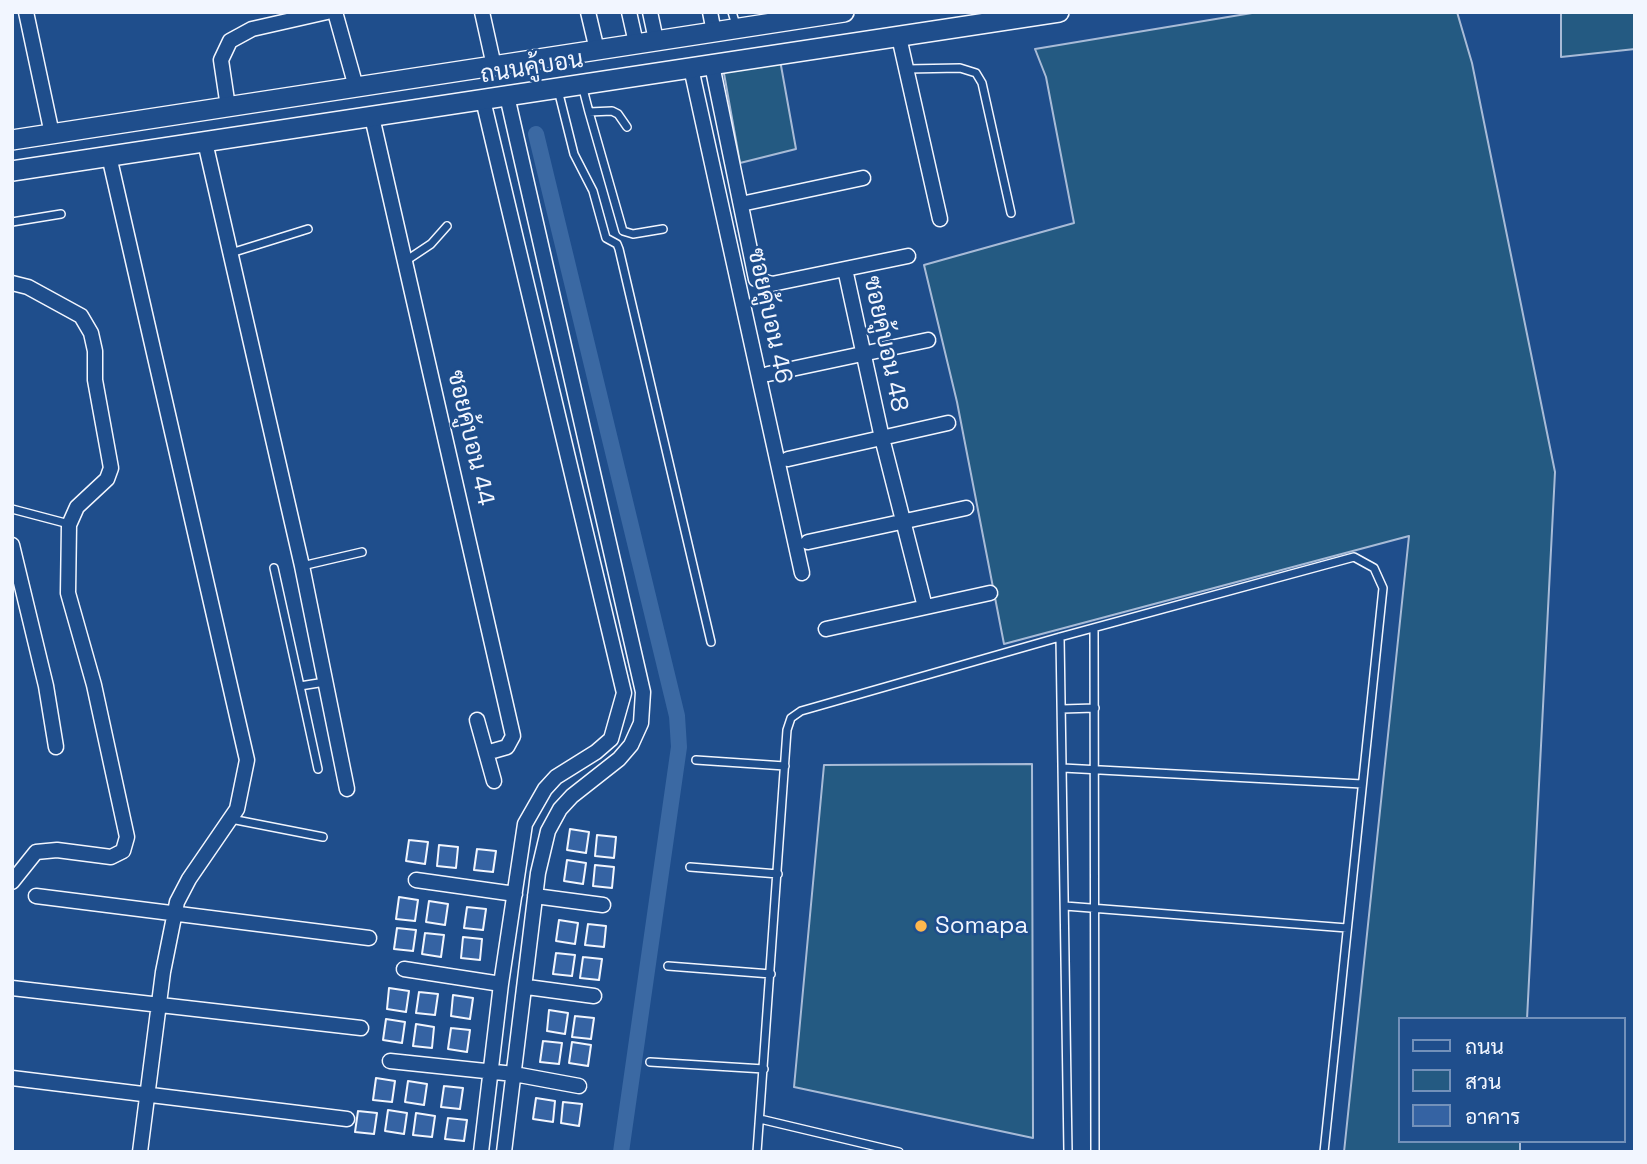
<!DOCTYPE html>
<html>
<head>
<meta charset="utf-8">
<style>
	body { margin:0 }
	#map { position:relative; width:1647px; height:1164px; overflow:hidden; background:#1f4e8c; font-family:"Space Grotesk",Sarabun,sans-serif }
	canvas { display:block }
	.frame { position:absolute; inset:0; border:14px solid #f2f6ff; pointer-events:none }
	.legend { position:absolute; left:1398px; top:1017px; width:228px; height:126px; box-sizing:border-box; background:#1f4e8c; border:2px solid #7391ba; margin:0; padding:9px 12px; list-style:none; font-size:21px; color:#f2f6ff }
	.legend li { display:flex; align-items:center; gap:14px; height:35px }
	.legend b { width:35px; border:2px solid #7391ba }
</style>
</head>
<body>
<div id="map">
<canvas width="1647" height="1164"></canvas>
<div class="frame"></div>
<ul class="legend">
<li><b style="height:9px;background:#1f4e8c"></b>ถนน</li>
<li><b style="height:19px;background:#245a82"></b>สวน</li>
<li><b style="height:19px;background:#3563a3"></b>อาคาร</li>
</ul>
</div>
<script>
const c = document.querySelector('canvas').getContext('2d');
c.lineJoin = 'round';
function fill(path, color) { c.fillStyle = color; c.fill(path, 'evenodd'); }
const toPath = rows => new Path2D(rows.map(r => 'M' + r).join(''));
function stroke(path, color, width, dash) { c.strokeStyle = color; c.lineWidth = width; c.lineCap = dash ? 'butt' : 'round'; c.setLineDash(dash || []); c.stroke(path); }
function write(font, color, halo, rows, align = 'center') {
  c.font = font + ' "Space Grotesk",Sarabun,sans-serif'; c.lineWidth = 5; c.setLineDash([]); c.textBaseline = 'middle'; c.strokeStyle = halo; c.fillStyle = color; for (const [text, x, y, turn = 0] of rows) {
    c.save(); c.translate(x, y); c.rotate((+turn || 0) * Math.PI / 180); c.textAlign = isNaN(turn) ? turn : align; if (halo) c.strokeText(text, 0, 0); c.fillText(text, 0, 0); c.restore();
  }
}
const green = toPath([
	[1258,12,1457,12,1472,63,1555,472,1527,1019,1400,1019,1400,1141,1520,1141,1520,1152,1344,1152,1409,536,1004,644,957,402,924,265,1074,223,1046,77,1035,49,1258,12],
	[1561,12,1635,12,1635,49,1561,57,1561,12],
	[780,60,796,149,740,163,723,68,780,60],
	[1032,764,1033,1138,794,1087,824,765,1032,764]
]);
fill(green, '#245a82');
stroke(green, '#a8bbd7', 2);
stroke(toPath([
	[536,134,677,716,679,747,621,1152]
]), '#3b69a3', 16);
const building = toPath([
	[570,829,589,832,586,853,567,850,570,829],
	[597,835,616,837,614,858,595,856,597,835],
	[409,840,428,842,425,864,406,861,409,840],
	[439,845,458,847,456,868,437,866,439,845],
	[477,849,496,851,493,872,474,870,477,849],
	[567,860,586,863,583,884,564,881,567,860],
	[595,865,614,867,612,888,593,886,595,865],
	[399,897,418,900,415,921,396,919,399,897],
	[429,901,448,904,445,925,426,922,429,901],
	[467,907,486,909,483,930,464,928,467,907],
	[559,920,578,923,575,944,556,941,559,920],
	[588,924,606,926,604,947,585,945,588,924],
	[397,928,416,930,413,951,394,949,397,928],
	[425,933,444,935,441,957,422,954,425,933],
	[463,937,482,939,480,960,461,958,463,937],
	[556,953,575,955,572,976,553,974,556,953],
	[583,957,602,959,599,980,580,978,583,957],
	[389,988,409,991,406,1012,387,1009,389,988],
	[419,992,438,994,435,1015,416,1013,419,992],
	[453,995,473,998,470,1019,451,1016,453,995],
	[549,1010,568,1013,565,1034,547,1031,549,1010],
	[575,1016,594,1018,591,1039,572,1037,575,1016],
	[386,1019,405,1022,402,1043,383,1040,386,1019],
	[416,1024,434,1027,432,1048,413,1046,416,1024],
	[451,1028,470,1030,467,1052,448,1049,451,1028],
	[543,1041,562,1043,559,1064,540,1062,543,1041],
	[572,1042,591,1045,588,1066,569,1063,572,1042],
	[376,1078,395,1081,392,1102,373,1100,376,1078],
	[408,1081,427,1084,424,1105,405,1102,408,1081],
	[444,1086,463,1088,460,1109,441,1107,444,1086],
	[536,1098,555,1101,553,1122,533,1119,536,1098],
	[563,1102,582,1104,579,1126,561,1123,563,1102],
	[388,1110,407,1113,404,1134,385,1131,388,1110],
	[358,1111,377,1113,374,1134,355,1132,358,1111],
	[416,1113,435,1116,432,1137,413,1135,416,1113],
	[448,1118,467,1120,464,1141,445,1139,448,1118]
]);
fill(building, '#3563a3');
stroke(building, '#f2f6ff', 2);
const lane = toPath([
	[732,12,737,28],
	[907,69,960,68,976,73,982,83,1011,213],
	[582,85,589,112,612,111,618,114,627,127],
	[558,90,574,154,593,191,606,238,617,244,619,249,711,642],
	[589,112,623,231,633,234,663,229],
	[12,222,61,214],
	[231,253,308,229],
	[407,260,431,244,447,226],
	[12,509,69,524],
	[302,566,362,552],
	[274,568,300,686,325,682],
	[1094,628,1095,1152],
	[1060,637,1068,1152],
	[300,686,318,769],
	[1062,709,1095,708],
	[696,760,785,766],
	[1063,768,1362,784],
	[231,819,323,837],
	[690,867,778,874],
	[1065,906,1347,928],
	[668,966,771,974],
	[650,1062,764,1069],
	[760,1119,899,1152],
	[757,1152,787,730,791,718,801,711,1060,637,1354,557,1374,568,1383,588,1324,1152]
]);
const street = toPath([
	[26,12,52,134],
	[335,12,356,87],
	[482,12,494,66],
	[588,12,597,50],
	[629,12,636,43],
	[650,12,656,40],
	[710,12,714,32],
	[899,37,940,219],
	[712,65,756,279,772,284,908,256],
	[691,68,802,573],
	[228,107,221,60,230,41,252,29,327,12],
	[372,117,513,736,507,747,486,753],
	[205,142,302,566,347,789],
	[109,156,247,760,237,809,189,879,177,902,163,972,140,1152],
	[741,204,863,178],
	[845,269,882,438,925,607],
	[12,283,28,287,81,316,91,333,95,351,95,380,111,468,107,479,77,507,69,525,68,593,94,685,127,837,123,851,111,857,57,850,36,852,12,882],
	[768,374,928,340],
	[788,459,948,423],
	[808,542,966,508],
	[12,545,46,686,56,747],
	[826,629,990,593],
	[477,720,494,781],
	[416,880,515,894],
	[36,896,369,938],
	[535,896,603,905],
	[404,969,501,984],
	[527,987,594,996],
	[12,988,361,1028],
	[390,1061,514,1074,579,1086],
	[12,1078,347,1119],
	[481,1152,501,984,525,824,545,789,556,777,596,752,611,739,624,693,483,100],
	[504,1152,538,873,548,831,560,809,572,796,619,759,631,745,641,723,643,692,507,96]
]);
const secondary = toPath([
	[12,140,844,12],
	[12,171,1059,12]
]);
stroke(lane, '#f2f6ff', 10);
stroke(street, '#f2f6ff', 17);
stroke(secondary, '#f2f6ff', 22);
stroke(lane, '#1f4e8c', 7);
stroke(street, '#1f4e8c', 14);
stroke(secondary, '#1f4e8c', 19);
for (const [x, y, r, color] of [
	[921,926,7,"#ffb74d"]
]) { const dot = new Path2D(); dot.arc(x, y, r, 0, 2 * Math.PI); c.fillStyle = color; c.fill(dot); stroke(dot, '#1f4e8c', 2.5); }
write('24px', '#f2f6ff', '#1f4e8c', [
	["ถนนคู้บอน",532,68,-9],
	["ซอยคู้บอน 46",769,316,78],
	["ซอยคู้บอน 48",885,344,78],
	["ซอยคู้บอน 44",470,438,77]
]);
write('24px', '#f2f6ff', '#1f4e8c', [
	["Somapa",935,926]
], 'left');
</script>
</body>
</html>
